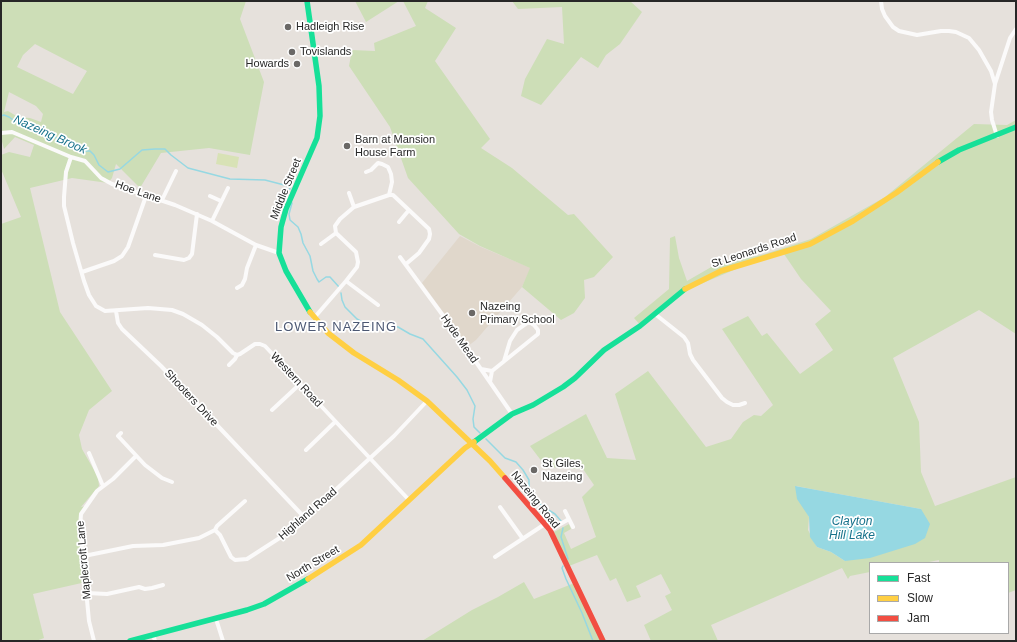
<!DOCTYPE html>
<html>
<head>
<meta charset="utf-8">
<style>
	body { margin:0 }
	#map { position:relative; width:1017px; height:642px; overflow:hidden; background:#e6e1dc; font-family:Helvetica,sans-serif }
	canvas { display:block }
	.frame { position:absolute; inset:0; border:2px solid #272727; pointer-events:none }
	.legend { position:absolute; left:869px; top:562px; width:140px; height:72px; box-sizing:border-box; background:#fff; border:1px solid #a9a9a9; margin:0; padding:5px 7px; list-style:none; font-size:12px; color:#272727 }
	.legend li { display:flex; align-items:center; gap:8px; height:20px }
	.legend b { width:20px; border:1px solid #a9a9a9 }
</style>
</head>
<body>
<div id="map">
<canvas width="1017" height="642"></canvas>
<div class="frame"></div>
<ul class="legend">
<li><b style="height:5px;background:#16e098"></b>Fast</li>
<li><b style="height:5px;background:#ffcf43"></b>Slow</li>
<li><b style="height:5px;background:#f24e42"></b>Jam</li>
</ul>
</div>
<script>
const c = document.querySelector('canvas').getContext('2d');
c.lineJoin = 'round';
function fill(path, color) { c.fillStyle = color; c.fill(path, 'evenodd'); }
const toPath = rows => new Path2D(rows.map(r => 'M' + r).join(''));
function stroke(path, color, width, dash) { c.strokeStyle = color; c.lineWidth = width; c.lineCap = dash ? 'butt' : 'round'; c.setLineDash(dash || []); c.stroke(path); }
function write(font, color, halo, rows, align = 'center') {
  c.font = font + ' Helvetica,sans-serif'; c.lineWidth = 3.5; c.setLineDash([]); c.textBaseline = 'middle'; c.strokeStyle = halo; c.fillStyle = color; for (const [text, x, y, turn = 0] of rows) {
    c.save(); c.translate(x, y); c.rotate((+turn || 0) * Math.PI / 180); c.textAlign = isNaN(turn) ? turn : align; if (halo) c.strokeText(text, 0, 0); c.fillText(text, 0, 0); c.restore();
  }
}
fill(toPath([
	[460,236,481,247,531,268,522,287,476,340,468,346,422,283]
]), '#e0d7cb');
fill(toPath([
	[1,1,246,1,240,19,264,82,250,155,209,148,161,153,140,188,116,164,112,178,108,183,72,178,30,188,60,312,112,391,89,410,79,435,82,449,98,477,99,486,81,507,86,506,83,510,80,527,86,582,33,594,44,638,36,641,1,641,1,224,21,217,1,169,1,155,9,152,30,157,34,145,15,137,4,149,1,138],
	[35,44,87,71,73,94,17,67,23,55],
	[9,92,36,106,43,114,41,122,30,118,18,117,8,111,4,112],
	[355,1,399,1,366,22],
	[403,1,428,1,425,8,456,28,435,61,490,139,481,148,512,168,568,215,574,214,613,257,594,277,584,280,585,298,574,313,561,320,522,287,530,268,480,246,459,234,408,178,390,127,349,66,352,50,375,51,374,43,416,26],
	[512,1,630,1,642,12,620,44,606,55,598,68,581,57,541,105,521,96,525,79,547,39,564,44,562,7,518,9],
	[1016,120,1016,334,979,310,893,358,919,422,921,472,935,506,1016,477,1016,590,1008,593,1008,563,939,563,939,560,924,563,870,563,870,572,850,576,848,579,842,568,711,625,718,641,651,641,644,625,672,610,665,596,671,593,661,574,636,586,641,597,627,602,616,578,610,581,597,555,569,566,554,532,569,524,571,529,564,533,571,549,596,537,582,497,594,485,583,469,546,467,530,446,586,414,607,458,636,460,615,394,648,371,706,447,731,439,743,422,754,415,761,416,773,405,722,329,748,316,762,336,767,333,800,374,833,350,815,324,831,311,801,279,784,254,762,258,689,289,642,327,634,318,669,289,670,238,675,236,679,258,687,281,713,266,765,254,811,239,885,197,974,124,1007,125],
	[796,486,822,491,921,509,845,561,831,552,817,547,808,530,809,517],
	[524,582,534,599,577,582,606,641,422,641,472,610,498,597]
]), '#cddeb7');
fill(toPath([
	[218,153,239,157,237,168,216,164]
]), '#d8e2b6');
fill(toPath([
	[795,486,921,509,930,524,925,538,915,544,870,558,845,561,831,552,817,547,810,537,809,517,797,499]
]), '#96d8e2');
stroke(toPath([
	[1,116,4,115,9,117,16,122,23,126,42,129,52,136,69,144,80,151,90,151,94,155,99,165,108,172,120,169,142,150,155,149,165,149,171,155,188,168,230,179,265,180,288,186,290,189],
	[292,203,289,214,290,220,298,227,301,234,303,243,310,256,313,271,317,279,319,282,326,277,330,277,339,287],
	[341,293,342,300,345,307,357,319,366,324,376,328,388,325,398,327,410,334,423,339,457,377,467,390,475,406,473,419,474,427,480,433],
	[486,439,505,458,516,462,523,470,529,480,529,490,542,506,555,514,561,521],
	[563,528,561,537,568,559],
	[563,566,562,568,566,579,582,613,593,641]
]), '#96d8e2', 1.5);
stroke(toPath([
	[881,1,882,9,885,16,893,27,899,31,917,35,941,31,949,31,956,32,969,38,979,50,991,71,995,84],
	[1,133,12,132,71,157,85,161,101,178,112,184,175,205,212,221,256,245,279,253],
	[997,136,992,120,991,112,995,84,1010,38,1016,29],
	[71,157,66,172,64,197,64,206,73,243,84,281,89,295,96,306,105,311,148,308,172,310,183,314,202,325,217,337,233,353,237,355,240,354,255,344,260,344,265,346,409,500],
	[366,172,371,170,378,163,382,164,388,167,391,174,392,182,389,195],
	[349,193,354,207],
	[210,196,221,201],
	[162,200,176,171],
	[212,221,228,188],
	[399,222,409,210],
	[321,244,336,233],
	[155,255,184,260,189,258,192,254,197,214],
	[400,257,458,336,512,414],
	[82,272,114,261,122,256,128,247,146,196],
	[346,281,378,305],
	[237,288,242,285,245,279,247,268,256,245],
	[116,311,118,323,122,329,161,366,305,518],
	[655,314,684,337,688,343,690,354,693,360,722,398,727,402,733,405,739,405,745,403],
	[314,318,346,281,357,267,358,262,356,252,336,233,335,226,340,219,354,207,389,195,393,195,429,229,430,234,429,239,419,253,406,264],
	[229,365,235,359,237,355],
	[481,369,492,371],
	[490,382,492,371,538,334,538,330,534,325,531,323,527,323,517,330,510,341,504,361],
	[272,410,300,384],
	[121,433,118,436,145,465,162,478,172,482],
	[306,450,335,422],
	[89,453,103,486],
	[500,507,523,539],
	[565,511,573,527],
	[215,530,217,526,245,501],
	[550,530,569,519],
	[84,556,133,546,163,545,199,538,215,530,220,535,231,557,235,560,247,559,292,530,394,436,427,401],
	[495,557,545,524],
	[87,593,107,594,139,587,145,589,152,588,163,585],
	[216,619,223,641],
	[153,634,155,641],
	[94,641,89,621,80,527,81,514,97,491,113,479,136,456]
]), '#fbfafa', 4);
stroke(toPath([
	[307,1,319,86,320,116,317,138,286,209,281,227,279,253,286,271,310,312],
	[938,162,959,150,1016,127],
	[474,442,512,414,533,405,563,387,575,378,604,350,640,326,685,289],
	[130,641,247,610,264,604,308,579]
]), '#16e098', 5.5);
stroke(toPath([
	[685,289,721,271,810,244,853,221,896,193,938,162],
	[310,312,328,333,354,353,398,380,427,401,490,461,505,478],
	[308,579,361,545,465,448,474,442]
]), '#ffcf43', 5.5);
stroke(toPath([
	[505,478,550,530,603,641]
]), '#f24e42', 5.5);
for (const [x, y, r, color] of [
	[288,27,4,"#6a6866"],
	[292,52,4,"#6a6866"],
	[297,64,4,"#6a6866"],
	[347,146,4,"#6a6866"],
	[472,313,4,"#6a6866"],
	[534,470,4,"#6a6866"]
]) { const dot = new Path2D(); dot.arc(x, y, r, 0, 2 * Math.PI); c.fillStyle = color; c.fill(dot); stroke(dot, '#fff', 1.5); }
write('11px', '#272727', '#fff', [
	["Hadleigh Rise",296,27],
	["Tovislands",300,52],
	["Howards",289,64,"right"],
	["Barn at Mansion",355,140],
	["House Farm",355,153],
	["Nazeing",480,307],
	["Primary School",480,320],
	["St Giles,",542,464],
	["Nazeing",542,477]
], 'left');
write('11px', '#272727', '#fff', [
	["Middle Street",286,189,-68],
	["Hoe Lane",138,192,19],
	["St Leonards Road",754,251,-18],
	["Hyde Mead",459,339,55],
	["Western Road",296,380,47],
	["Shooters Drive",191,398,47],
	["Nazeing Road",535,500,51],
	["Highland Road",308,514,-41],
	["Maplecroft Lane",84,560,-95],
	["North Street",313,564,-31]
]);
write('italic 12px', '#17728b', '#fff', [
	["Nazeing Brook",50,135,24],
	["Clayton",852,522],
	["Hill Lake",852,536]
]);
c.letterSpacing = '1px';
write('13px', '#4c5873', '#fff', [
	["LOWER NAZEING",336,327]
]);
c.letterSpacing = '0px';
</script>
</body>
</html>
